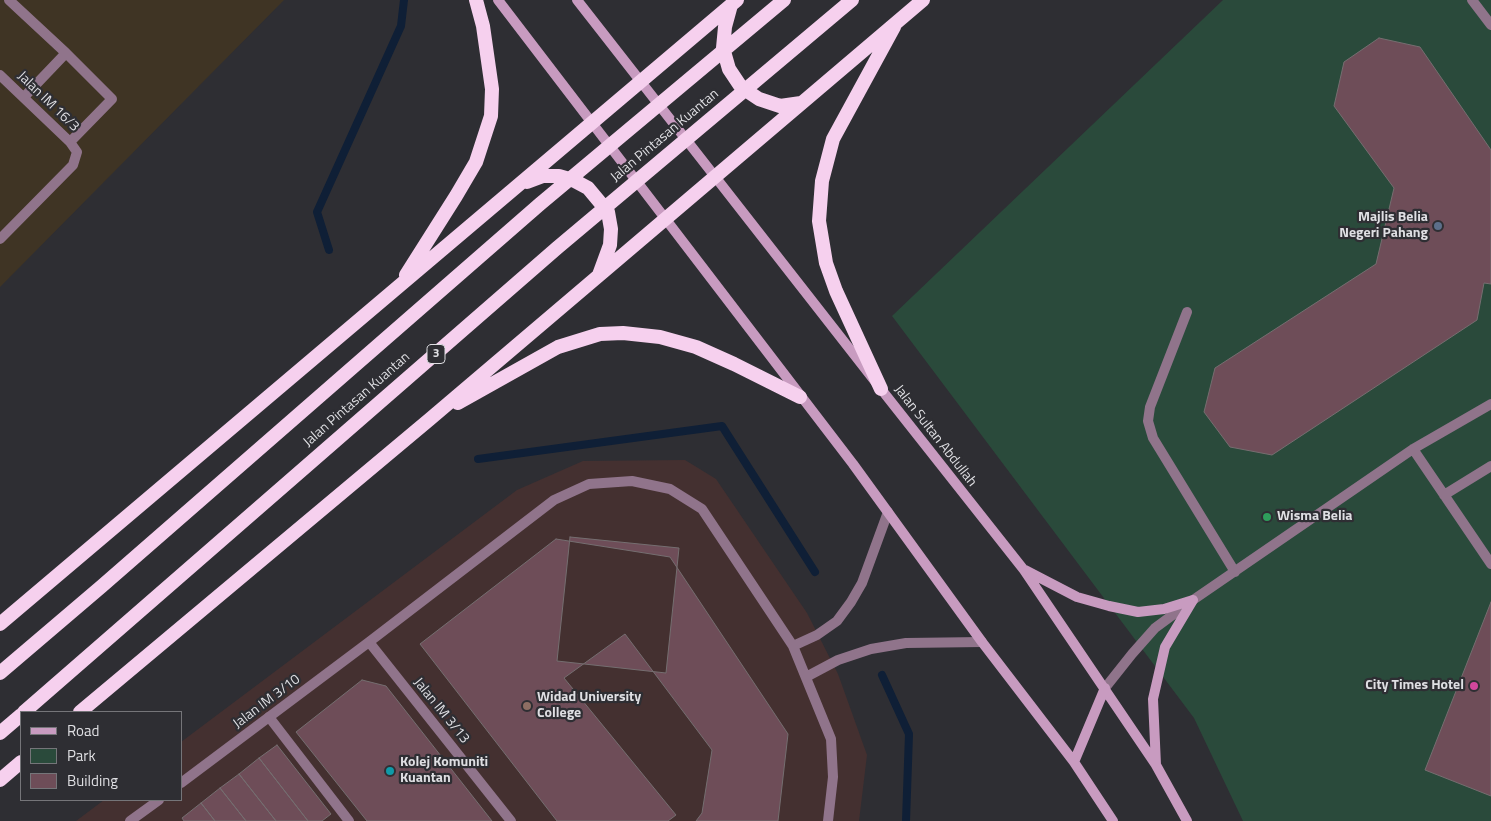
<!DOCTYPE html>
<html>
<head>
<meta charset="utf-8">
<style>
	body { margin:0 }
	#map { position:relative; width:1491px; height:821px; overflow:hidden; background:#2e2e33; font-family:"Titillium Web",sans-serif }
	canvas { display:block }
	.legend { position:absolute; left:20px; top:711px; width:162px; height:90px; box-sizing:border-box; background:#2e2e33; border:1px solid #757579; margin:0; padding:6px 9px; list-style:none; font-size:15px; color:#dfdfe3 }
	.legend li { display:flex; align-items:center; gap:10px; height:25px }
	.legend b { width:25px; border:1px solid #757579 }
</style>
</head>
<body>
<div id="map">
<canvas width="1491" height="821"></canvas>
<ul class="legend">
<li><b style="height:6px;background:#c89bc0"></b>Road</li>
<li><b style="height:14px;background:#2a4a3b"></b>Park</li>
<li><b style="height:14px;background:#6e4d58"></b>Building</li>
</ul>
</div>
<script>
const c = document.querySelector('canvas').getContext('2d');
c.lineJoin = 'round';
function fill(path, color) { c.fillStyle = color; c.fill(path, 'evenodd'); }
const toPath = rows => new Path2D(rows.map(r => 'M' + r).join(''));
function stroke(path, color, width, dash) { c.strokeStyle = color; c.lineWidth = width; c.lineCap = dash ? 'butt' : 'round'; c.setLineDash(dash || []); c.stroke(path); }
function write(font, color, halo, rows, align = 'center') {
  c.font = font + ' "Titillium Web",sans-serif'; c.lineWidth = 4.5; c.setLineDash([]); c.textBaseline = 'middle'; c.strokeStyle = halo; c.fillStyle = color; for (const [text, x, y, turn = 0] of rows) {
    c.save(); c.translate(x, y); c.rotate((+turn || 0) * Math.PI / 180); c.textAlign = isNaN(turn) ? turn : align; if (halo) c.strokeText(text, 0, 0); c.fillText(text, 0, 0); c.restore();
  }
}
fill(toPath([
	[685,460,716,479,807,613,838,674,867,755,859,821,76,821,104,800,181,800,181,742,517,490,583,461]
]), '#443030');
fill(toPath([
	[0,0,284,0,0,287]
]), '#3f3424');
fill(toPath([
	[1223,0,1491,0,1491,821,1243,821,1194,718,892,316]
]), '#2a4a3b');
stroke(toPath([
	[329,250,317,212,401,26,404,0],
	[478,459,722,426,815,572],
	[882,675,909,734,906,821]
]), '#0f1f36', 8);
const building = toPath([
	[1379,38,1420,47,1491,150,1491,284,1484,283,1477,320,1272,455,1230,447,1204,412,1215,368,1376,264,1394,188,1334,106,1344,62,1379,38],
	[570,537,679,548,666,673,557,661,570,537],
	[556,539,670,557,788,734,778,821,696,821,702,813,712,750,625,634,564,678,676,815,668,821,557,821,420,644,556,539],
	[1491,602,1491,796,1425,770,1491,602],
	[362,680,386,686,492,821,367,821,296,732,362,680],
	[277,745,331,814,322,821,308,821,259,758,277,745],
	[259,758,308,821,276,821,239,774,259,758],
	[239,774,276,821,246,821,220,788,239,774],
	[220,788,246,821,215,821,201,803,220,788],
	[201,803,215,821,184,821,182,818,201,803]
]);
fill(building, '#6e4d58');
stroke(building, '#756e70', 1);
stroke(toPath([
	[9,0,66,53,112,99,70,142],
	[1472,0,1491,25],
	[0,75,70,142,77,152,73,165,0,239],
	[24,97,66,53],
	[1187,312,1150,407,1148,421,1153,438,1235,572],
	[1413,449,1491,564],
	[1444,495,1491,466],
	[1105,688,1132,654,1155,628,1193,600,1413,449,1491,404],
	[269,717,349,821]
]), '#90748b', 10);
stroke(toPath([
	[369,642,511,821],
	[793,646,817,635,837,621,851,602,862,583,888,512],
	[806,677,838,660,871,649,906,643,982,642],
	[181,783,369,642,554,500,589,484,632,481,670,489,702,509,793,646,831,739,833,777,828,821],
	[130,821,159,800]
]), '#90748b', 10);
stroke(toPath([
	[498,0,853,464,982,642,1074,762,1113,821],
	[577,0,881,389,1024,570,1156,765,1187,821],
	[1025,570,1077,597,1109,606,1138,612,1164,609,1193,600],
	[1074,762,1105,688],
	[1156,765,1153,699,1165,647,1193,600]
]), '#c89bc0', 10);
stroke(toPath([
	[731,5,725,27,723,48,729,69,741,87,759,99,780,106,801,103],
	[527,182,543,176,559,176,573,180,588,188,608,212,611,229,610,245,599,275],
	[406,275,456,196,476,162,491,116,492,89,483,26,476,0],
	[881,389,836,291,826,263,819,221,822,181,833,139,894,27],
	[458,403,558,347,600,334,623,333,660,337,696,347,734,364,800,397],
	[0,624,737,0],
	[0,673,102,586,540,204,784,0],
	[24,712,557,248,852,0],
	[80,712,430,419,923,0],
	[0,733,21,715],
	[0,780,21,762]
]), '#f6d0ee', 14);
for (const [x, y, r, color] of [
	[1438,226,5,"#5c6f8a"],
	[1267,517,5,"#2e9e5b"],
	[1474,686,5,"#d1479c"],
	[527,706,5,"#8d6e63"],
	[390,771,5,"#0f9aa8"]
]) { const dot = new Path2D(); dot.arc(x, y, r, 0, 2 * Math.PI); c.fillStyle = color; c.fill(dot); stroke(dot, '#2e2e33', 2); }
for (const [x, y, w] of [
	[436,354,18]
]) { const box = new Path2D(); box.roundRect(x - w / 2, y - 9.5, w, 19, 4); c.fillStyle = '#2e2e33'; c.fill(box); stroke(box, '#dfdfe3', 1); }
write('bold 12px', '#dfdfe3', null, [
	["3",436,354]
]);
write('14px', '#dfdfe3', '#2e2e33', [
	["Jalan IM 16/3",48,102,44],
	["Jalan Pintasan Kuantan",665,136,-40],
	["Jalan Pintasan Kuantan",357,400,-41],
	["Jalan Sultan Abdullah",935,436,52],
	["Jalan IM 3/10",267,702,-37],
	["Jalan IM 3/13",441,711,51]
]);
write('bold 14px', '#dfdfe3', '#2e2e33', [
	["Majlis Belia",1428,218,"right"],
	["Negeri Pahang",1428,234,"right"],
	["Wisma Belia",1277,517],
	["City Times Hotel",1464,686,"right"],
	["Widad University",537,698],
	["College",537,714],
	["Kolej Komuniti",400,763],
	["Kuantan",400,779]
], 'left');
</script>
</body>
</html>
